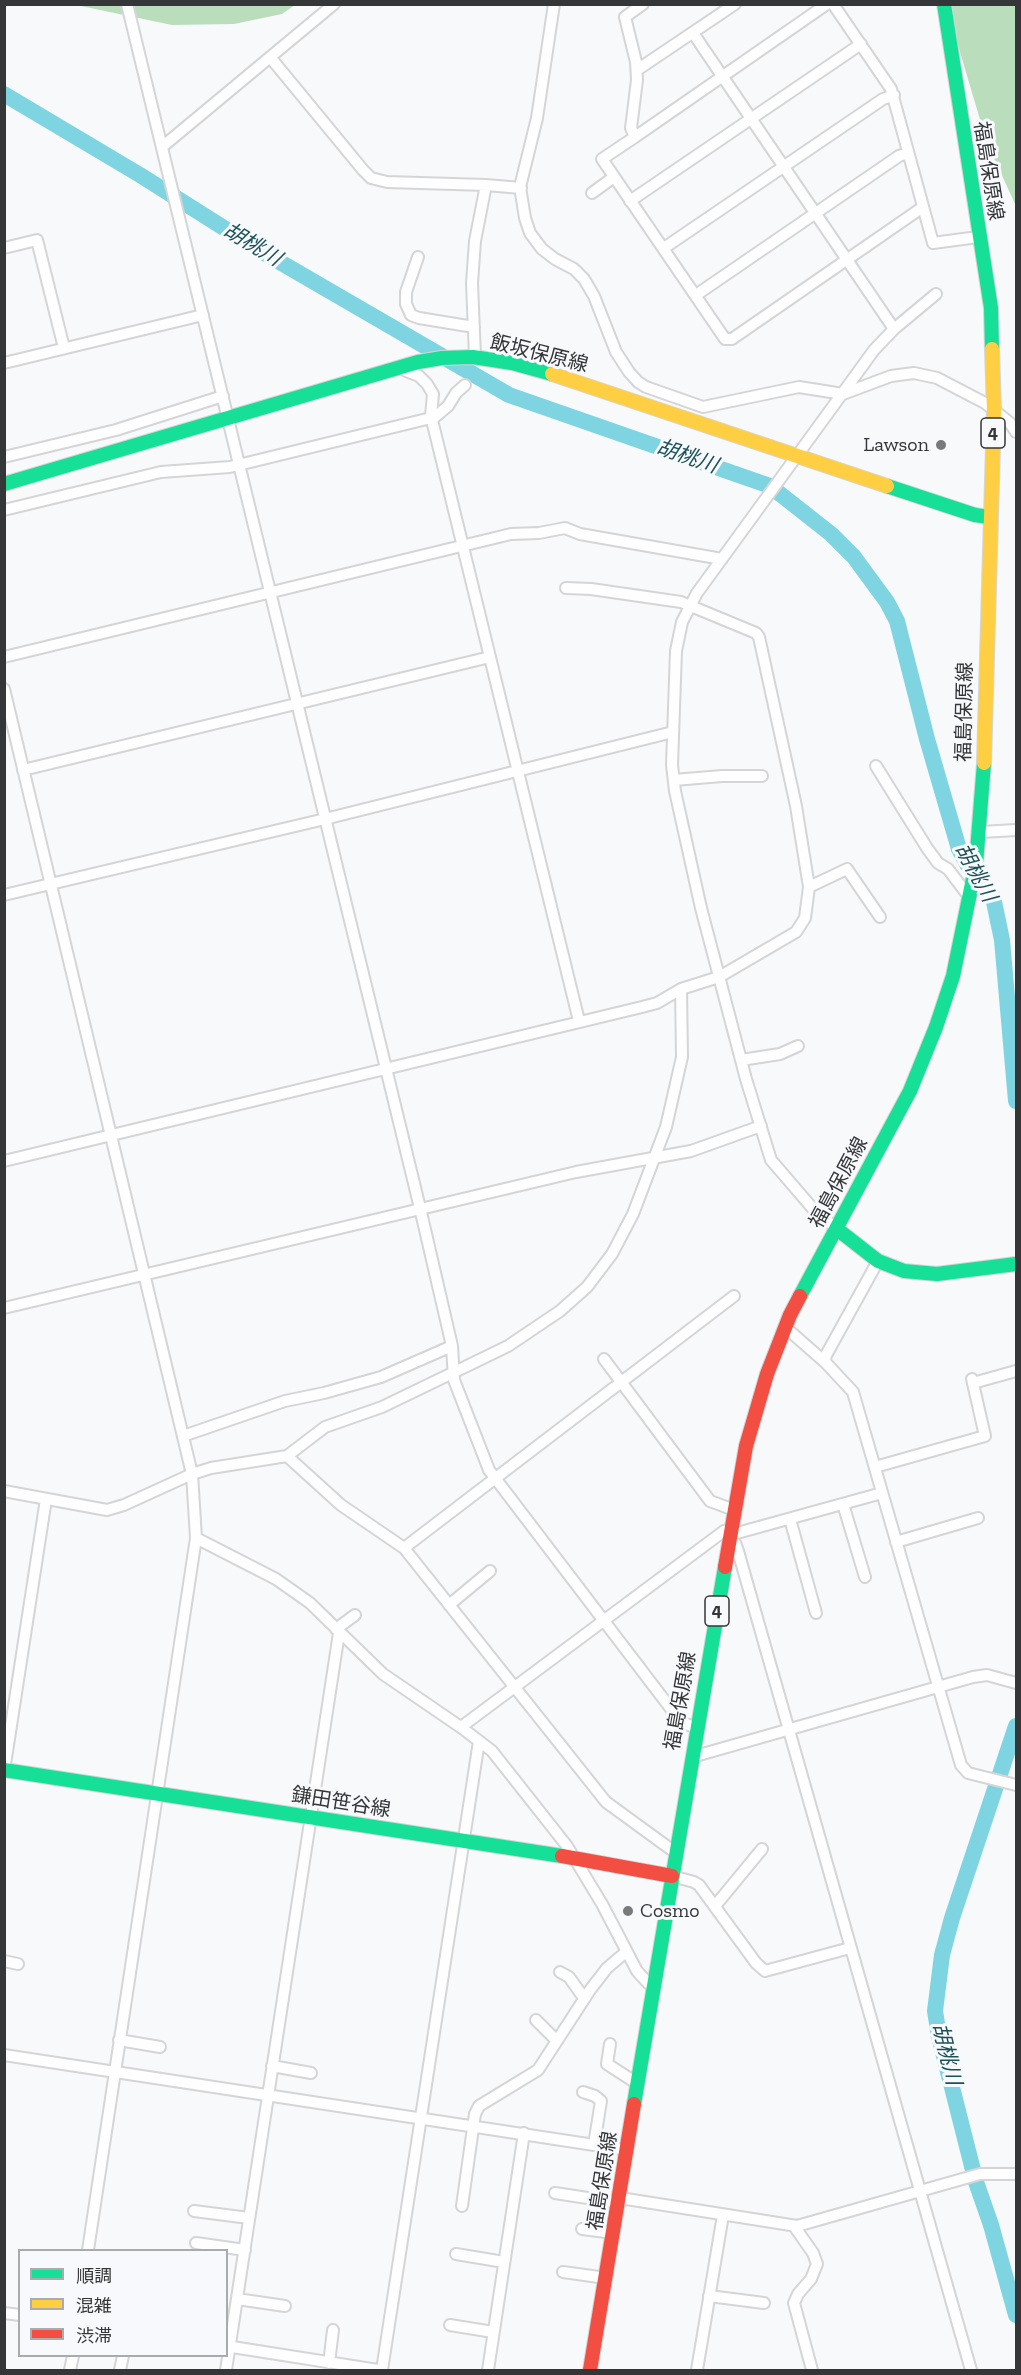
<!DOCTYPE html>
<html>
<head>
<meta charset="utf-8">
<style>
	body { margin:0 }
	#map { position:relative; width:1021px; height:2375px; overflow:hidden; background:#f8f9fb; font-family:"Zilla Slab","Noto Sans JP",serif }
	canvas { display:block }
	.frame { position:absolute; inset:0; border:6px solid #353637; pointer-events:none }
	.legend { position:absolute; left:18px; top:2249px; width:210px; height:108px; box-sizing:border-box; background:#f7f9fc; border:2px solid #a9abad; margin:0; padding:8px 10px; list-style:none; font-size:18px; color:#353637 }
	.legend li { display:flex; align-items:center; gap:12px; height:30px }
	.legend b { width:30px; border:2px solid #a9abad }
</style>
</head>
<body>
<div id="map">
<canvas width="1021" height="2375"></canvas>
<div class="frame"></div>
<ul class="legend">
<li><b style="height:8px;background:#16e098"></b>順調</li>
<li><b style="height:8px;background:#ffcf43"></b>混雑</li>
<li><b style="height:8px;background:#f24e42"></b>渋滞</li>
</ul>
</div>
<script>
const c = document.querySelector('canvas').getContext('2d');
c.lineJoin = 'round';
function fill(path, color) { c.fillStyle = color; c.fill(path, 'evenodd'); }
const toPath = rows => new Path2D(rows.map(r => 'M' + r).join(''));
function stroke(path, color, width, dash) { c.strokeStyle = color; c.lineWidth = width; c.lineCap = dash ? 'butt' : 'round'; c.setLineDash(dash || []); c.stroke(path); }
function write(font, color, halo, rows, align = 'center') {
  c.font = font + ' "Zilla Slab","Noto Sans JP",serif'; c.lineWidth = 6; c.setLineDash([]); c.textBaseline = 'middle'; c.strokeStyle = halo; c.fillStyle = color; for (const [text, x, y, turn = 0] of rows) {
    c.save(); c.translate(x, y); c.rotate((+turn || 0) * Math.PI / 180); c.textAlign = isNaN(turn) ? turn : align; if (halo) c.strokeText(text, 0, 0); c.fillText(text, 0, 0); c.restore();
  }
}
fill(toPath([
	[76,5,295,5,282,14,234,24,172,25],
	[946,5,1016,5,1016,206,987,143]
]), '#badebc');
stroke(toPath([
	[4,94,140,175,254,247,509,395,770,486,831,534,854,557,887,602,897,621,927,739,959,849,967,864,993,897,1002,940,1016,1101],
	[1016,1726,952,1918,942,1955,935,2011,939,2036,976,2182,991,2225,1016,2315]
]), '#7ed5e1', 16);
const street = toPath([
	[127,4,420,1208,452,1346,454,1380,489,1470,681,1722,697,1728],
	[554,4,537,118,520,187,525,218,530,233,542,249,555,259,574,269,584,279,594,296,616,352,629,372,638,382,646,387,703,407,799,387,843,394,891,376,914,373,937,378,985,403,1010,423,1016,432],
	[643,4,625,17,636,62,637,80,631,128,635,137,602,159,725,339,732,339,923,207],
	[833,4,891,89,933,243,978,237],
	[693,33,894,329,874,350,697,593,682,622,676,651,672,765,675,791,701,908,746,1079,771,1160,814,1210,837,1229],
	[270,57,363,170,371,178,387,182,486,185,521,188],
	[637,70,735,4],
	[635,137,827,4],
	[162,147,334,4],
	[592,193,614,177],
	[630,201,861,44],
	[4,248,37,240,64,348],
	[664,248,883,99,894,95],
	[418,257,406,292,406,304,411,315,419,318,474,327],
	[696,295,899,156,908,153],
	[894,329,936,294],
	[475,357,472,283,475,241,486,185],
	[4,363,203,315],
	[404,367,406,371,419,376,427,384,433,394,431,416,579,1021],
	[4,457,116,430,223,396],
	[4,510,161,472,230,467,435,417,448,406,456,393,465,385],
	[4,657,511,534,539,533,565,528,580,534,722,559],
	[4,689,192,1474,196,1538,88,2250],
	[876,766,927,848,938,863,948,869,970,898],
	[23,770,490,657],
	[674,780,722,776,762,776],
	[981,832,1016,830],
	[809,887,847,869,880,917],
	[4,895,325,819,673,732],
	[741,1060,780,1054,798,1046],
	[4,1161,642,1007,657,1003,681,989,719,977,796,932,805,918,809,887,796,806,759,637,756,633,681,602,591,589,566,588],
	[878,1261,825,1357,826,1363,853,1392,961,1765,968,1773,1016,1785],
	[4,1308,576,1172,691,1151,761,1126],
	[785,1327,826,1363],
	[604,1359,710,1501,734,1510],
	[973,1383,1016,1371],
	[183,1436,285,1401,324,1393,381,1377,452,1346],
	[287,1456,341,1505,404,1548,606,1802,676,1853],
	[875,1467,985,1436,972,1379],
	[4,1491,107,1510,124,1505,192,1474,211,1468,287,1456,325,1427,382,1407,469,1365,508,1346,560,1311,587,1287,612,1254,633,1214,666,1127,682,1057,681,989],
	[843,1504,865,1577],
	[790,1519,816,1613],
	[730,1535,882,1493],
	[196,1538,276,1579,310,1603,383,1674,462,1728,492,1751,567,1846,602,1904,637,1971,648,1983,654,1985],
	[730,1539,735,1543,738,1551,971,2370],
	[896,1542,978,1518],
	[404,1548,734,1296],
	[449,1605,490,1571],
	[336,1629,355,1615],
	[461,1727,724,1531,731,1530],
	[692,1757,973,1677,987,1675,1016,1683],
	[4,1771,46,1499],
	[672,1876,694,1882,699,1885,756,1963,765,1971,850,1948],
	[715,1906,762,1849],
	[4,1961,18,1964],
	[560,1972,569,1977,584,1998],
	[536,2020,557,2041],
	[119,2040,160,2047],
	[610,2044,607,2064,638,2084],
	[4,2055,627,2150],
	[272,2066,311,2073],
	[583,2092,595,2096,601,2101,594,2145],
	[555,2193,620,2203],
	[620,2198,797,2226,980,2174,1016,2174],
	[462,2206,475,2114,479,2106,538,2070,590,1990,607,1968,626,1952],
	[194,2211,249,2218],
	[794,2226,813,2253,817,2264,811,2279,798,2294,794,2303,812,2370],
	[582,2229,614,2233],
	[196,2243,245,2250],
	[456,2254,504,2262],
	[563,2272,606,2278],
	[709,2296,764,2303],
	[237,2299,285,2306],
	[4,2313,20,2315],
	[450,2325,493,2332],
	[226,2346,378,2370],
	[329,2363,333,2330],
	[70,2370,73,2356],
	[120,2370,123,2356],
	[226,2370,339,1633],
	[382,2370,479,1741],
	[488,2370,524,2133],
	[697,2370,723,2215]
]);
const fast = toPath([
	[944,4,991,308,992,349],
	[4,484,418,362,442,358,473,357,512,363,552,374],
	[887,486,975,515,989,517],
	[837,1229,878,1261,904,1271,937,1274,1016,1264],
	[800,1296,910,1091,936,1027,953,976,976,864,984,763],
	[4,1770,562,1856],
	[634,2104,725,1567]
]);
const slow = toPath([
	[552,374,887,486],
	[984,763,994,411,992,349]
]);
const jam = toPath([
	[725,1567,746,1446,767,1374,790,1315,800,1296],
	[562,1856,672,1876],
	[590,2370,634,2104]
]);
stroke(street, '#d5d5d7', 14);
stroke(fast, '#d5d5d7', 16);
stroke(slow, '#d5d5d7', 16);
stroke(jam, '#d5d5d7', 16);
stroke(street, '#fefefe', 10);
stroke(fast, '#16e098', 14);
stroke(slow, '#ffcf43', 14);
stroke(jam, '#f24e42', 14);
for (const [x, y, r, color] of [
	[941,445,6,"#797a7c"],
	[628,1911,6,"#797a7c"]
]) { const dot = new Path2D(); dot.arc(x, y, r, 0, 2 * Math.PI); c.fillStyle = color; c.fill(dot); stroke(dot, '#f7f9fc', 2); }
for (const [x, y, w] of [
	[993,433,24],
	[717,1611,24]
]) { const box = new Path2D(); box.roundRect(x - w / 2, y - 15, w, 30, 4.5); c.fillStyle = '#f7f9fc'; c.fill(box); stroke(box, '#353637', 1.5); }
write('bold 18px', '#353637', null, [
	["4",993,433],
	["4",717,1611]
]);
write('20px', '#353637', '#f7f9fc', [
	["福島保原線",988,171,81],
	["飯坂保原線",539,354,14],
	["福島保原線",965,712,-89],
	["福島保原線",839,1183,-62],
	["福島保原線",681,1701,-80],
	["鎌田笹谷線",341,1803,9],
	["福島保原線",603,2181,-81]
]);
write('20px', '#353637', '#f7f9fc', [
	["Lawson",929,445],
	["Cosmo",640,1911,"left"]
], 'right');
write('italic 21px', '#1c5158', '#f7f9fc', [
	["胡桃川",252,245,31],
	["胡桃川",687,457,19],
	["胡桃川",975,873,61],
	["胡桃川",946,2054,76]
]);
</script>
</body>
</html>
